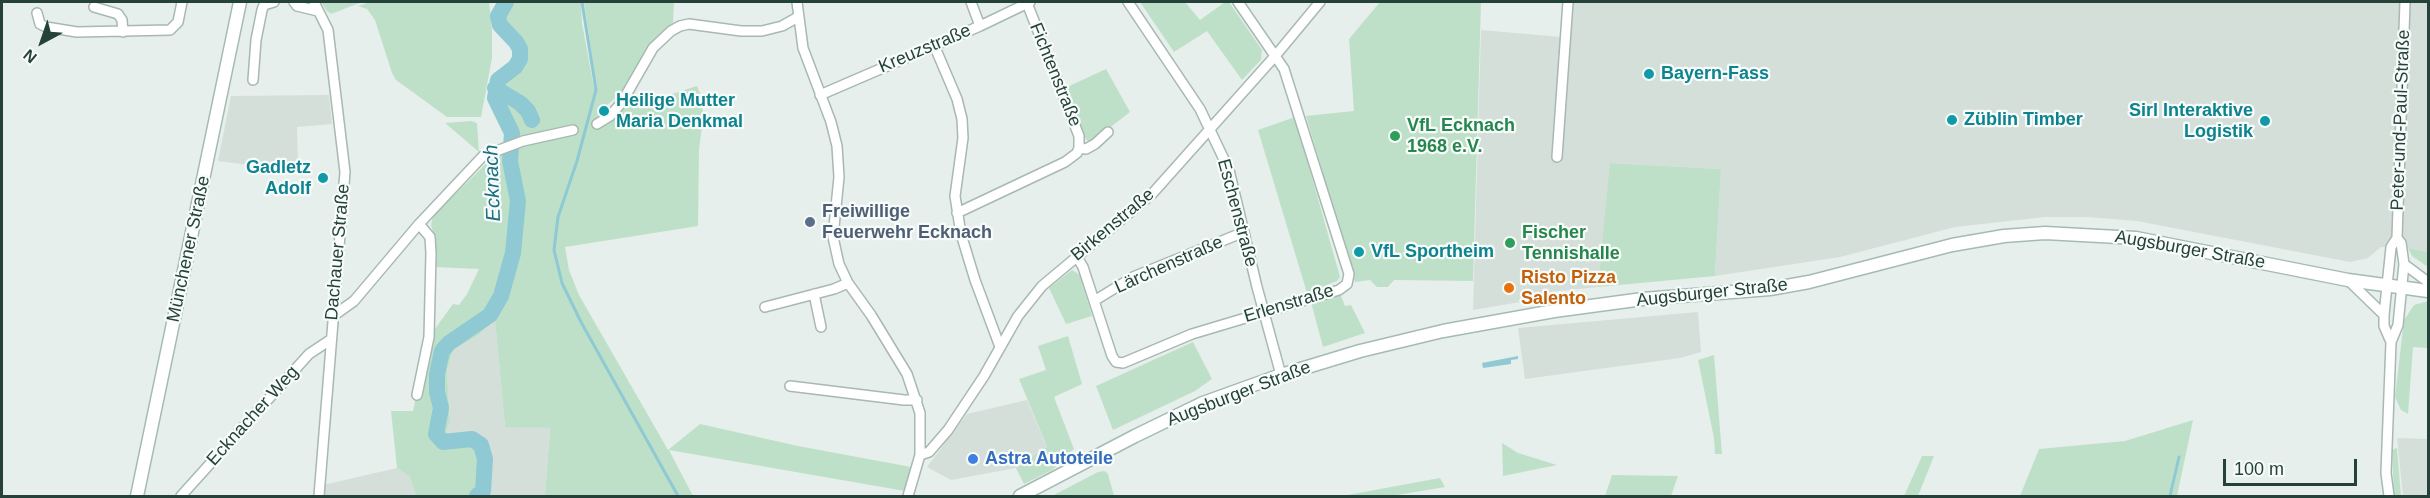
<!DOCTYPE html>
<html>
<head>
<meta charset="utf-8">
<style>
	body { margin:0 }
	#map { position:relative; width:2430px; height:498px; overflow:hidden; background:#e6efeb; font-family:Helvetica,sans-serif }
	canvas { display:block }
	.frame { position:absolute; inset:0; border:3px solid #24423a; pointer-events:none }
	.north { position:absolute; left:12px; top:12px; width:60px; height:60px; -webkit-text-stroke:4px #f7fbf9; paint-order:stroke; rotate:220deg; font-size:16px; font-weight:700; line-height:24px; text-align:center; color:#24423a }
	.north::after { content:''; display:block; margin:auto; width:21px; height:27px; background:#24423a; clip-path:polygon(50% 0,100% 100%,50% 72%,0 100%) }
	.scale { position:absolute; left:2223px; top:459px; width:134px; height:27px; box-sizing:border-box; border:3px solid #24423a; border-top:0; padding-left:8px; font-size:18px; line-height:21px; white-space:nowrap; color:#24423a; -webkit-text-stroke:4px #f7fbf9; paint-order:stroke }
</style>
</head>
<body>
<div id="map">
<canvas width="2430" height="498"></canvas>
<div class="frame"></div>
<div class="north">N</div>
<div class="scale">100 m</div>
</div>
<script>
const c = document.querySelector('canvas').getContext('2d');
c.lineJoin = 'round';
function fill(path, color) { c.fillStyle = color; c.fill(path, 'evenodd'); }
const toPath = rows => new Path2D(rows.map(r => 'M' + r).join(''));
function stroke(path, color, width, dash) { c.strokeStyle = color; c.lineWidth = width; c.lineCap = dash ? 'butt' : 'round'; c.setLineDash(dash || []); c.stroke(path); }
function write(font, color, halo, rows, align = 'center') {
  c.font = font + ' Helvetica,sans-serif'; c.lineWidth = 4.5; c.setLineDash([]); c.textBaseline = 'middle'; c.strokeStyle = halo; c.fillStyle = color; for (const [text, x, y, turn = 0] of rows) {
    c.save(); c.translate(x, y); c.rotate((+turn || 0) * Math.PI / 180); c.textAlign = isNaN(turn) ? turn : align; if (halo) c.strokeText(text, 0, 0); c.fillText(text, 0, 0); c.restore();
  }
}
fill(toPath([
	[1563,2,2428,2,2428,252,2408,248,2381,247,2368,258,2350,262,2137,221,2087,217,2045,217,1955,227,1840,257,1715,276,1721,169,1611,163,1598,287,1538,293,1538,299,1473,310,1481,30,1561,37],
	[329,95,332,124,297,127,298,163,257,166,218,161,231,96],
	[1698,312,1701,352,1680,358,1525,379,1518,328],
	[495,320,505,426,550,428,545,496,487,496,490,469,484,439,470,433,452,437,445,432,450,421,447,371,453,350,479,335],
	[1027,400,1047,448,1016,468,951,480,927,467,967,414],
	[2397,438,2428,439,2428,496,2403,496],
	[397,468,410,477,416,496,322,496,323,485]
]), '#d4dfda');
fill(toPath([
	[321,2,362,2,331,14,327,11],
	[370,2,489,2,492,28,492,58,481,117,447,117,396,80,392,73,375,20,367,9,358,6],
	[512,2,581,2,582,23,594,88,597,92,584,2,674,2,673,23,661,35,627,88,606,106,601,125,634,89,635,106,697,86,702,98,703,117,699,150,698,226,565,247,569,270,579,295,668,450,700,424,798,446,911,467,905,491,669,450,693,496,545,496,550,428,505,427,495,320,479,335,453,350,447,371,450,421,446,432,452,437,470,433,484,439,490,469,487,496,416,496,410,477,397,468,391,411,413,411,429,337,453,304,459,305,467,294,479,269,434,267,435,239,431,225,433,216,496,154,517,146,562,135,552,130,518,138,516,128,499,100,504,95,524,113,530,125,535,126,537,122,526,101,514,96,501,83,519,72,525,60,526,47,520,37,509,31,502,24,501,17,504,9],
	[1140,2,1185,2,1200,20,1225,2,1229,2,1262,50,1261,60,1242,80,1207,31,1174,52],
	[1380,2,1481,2,1473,281,1394,280,1388,287,1377,287,1370,280,1355,282,1306,116,1354,111,1349,39],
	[1106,69,1130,112,1090,143,1083,136,1065,88],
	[1295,117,1340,277,1337,281,1307,293,1258,130],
	[471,121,477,123,479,152,445,123],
	[1610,163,1721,169,1715,276,1598,287],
	[2408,248,2428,252,2428,267,2412,256],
	[1072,270,1080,275,1092,316,1066,324,1049,288],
	[1340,293,1345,306,1351,305,1365,333,1323,347,1311,302],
	[2428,301,2428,348,2413,347,2408,414,2401,410,2395,397,2404,320,2414,305],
	[1068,336,1082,384,1054,397,1074,449,1052,470,1024,484,1016,468,1047,447,1019,379,1046,370,1038,346],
	[1193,342,1212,379,1195,391,1113,430,1096,386],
	[1714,355,1722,454,1715,454,1714,438,1698,360],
	[2193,420,2177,496,2020,496,2039,449,2125,441],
	[1502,443,1518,453,1557,465,1503,476],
	[2397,448,2401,496,2394,496,2392,450],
	[1922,456,1934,456,1918,496,1904,496],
	[1105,471,1108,474,1114,496,1052,496,1098,472],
	[1612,475,1678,476,1671,496,1605,496],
	[1440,478,1445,487,1391,496,1342,496]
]), '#bfe0c8');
fill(toPath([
	[1518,356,1518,359,1511,360,1511,364,1483,368,1482,363]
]), '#8ec9d4');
stroke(toPath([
	[582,2,596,90,577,161,558,217,554,250,562,283,581,322,678,496],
	[2170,496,2179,457]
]), '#8ec9d4', 3);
stroke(toPath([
	[495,88,520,103,528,111,532,120],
	[477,496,483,491,485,459,481,445,472,439,443,442,436,434,441,408,437,392,437,374,442,351,449,343,490,315,501,296,513,253,518,201,510,161,512,133,495,98,498,80,515,67,520,59,520,49,516,42,500,25,498,16,506,2]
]), '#8ec9d4', 16);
const minor = toPath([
	[294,2,297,6,318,11],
	[314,2,328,30,345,172,319,496],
	[797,2,803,48,831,122,837,146,839,177,833,237,839,264,848,283,871,315,907,374,920,413,920,455,908,496],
	[971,2,980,26],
	[1128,2,1200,109,1229,170,1257,287,1281,375],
	[94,7,118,14,122,20,123,32],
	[37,13,40,24,46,27,77,32,170,30,178,22,182,2],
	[934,45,957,99,962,119,963,138,955,196,961,234,975,280,1000,347],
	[253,80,256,40,262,10,264,5,274,2],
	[820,95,980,26,1030,2],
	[597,124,610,116,622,102,653,48,671,31,680,26,689,24,741,31,762,31,782,26,798,17],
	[1079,148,1086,149,1095,144,1108,132],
	[1557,157,1568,2],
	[957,213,1065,162,1077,153,1079,148,1079,136,1027,3],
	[1077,257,1083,267,1112,356,1116,362,1123,363,1192,334,1339,290,1347,284,1349,274,1284,69,1238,2],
	[2404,264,2428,282],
	[2348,280,2384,315],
	[814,294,821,327],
	[1094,301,1133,277,1244,232],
	[765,307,834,289,848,283],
	[333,316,354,301,419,224,483,156,523,141,573,130],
	[2391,342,2384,326,2384,315,2391,247,2397,238],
	[790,386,904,400,917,400],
	[417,395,429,337,431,253,430,237,419,224],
	[920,455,929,452,948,430,984,376,1018,316,1042,286,1152,194,1276,55,1320,2],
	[181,496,309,354,330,340],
	[2389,496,2386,473,2391,342,2398,325,2404,264,2401,243,2397,238,2405,2]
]);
const secondary = toPath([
	[137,496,240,2],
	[1020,496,1135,436,1203,403,1281,375,1360,351,1443,331,1554,311,1643,299,1770,289,1809,282,1952,245,2004,236,2045,233,2136,238,2348,280,2428,291]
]);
stroke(minor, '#a8b8b2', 12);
stroke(secondary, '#a4bbb3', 15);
stroke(minor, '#fff', 9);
stroke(secondary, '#fff', 12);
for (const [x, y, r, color] of [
	[1649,74,6,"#0f9aa8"],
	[604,111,6,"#0f9aa8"],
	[1952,120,6,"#0f9aa8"],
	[2265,121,6,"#0f9aa8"],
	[1395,136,6,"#2e9e5b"],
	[323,178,6,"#0f9aa8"],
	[810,222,6,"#5c6f8a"],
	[1510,243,6,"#2e9e5b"],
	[1359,252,6,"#0f9aa8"],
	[1509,288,6,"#e8710a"],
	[973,459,6,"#3f7fe0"]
]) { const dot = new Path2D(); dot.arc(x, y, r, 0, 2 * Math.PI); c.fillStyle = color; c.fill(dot); stroke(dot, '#f7fbf9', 2); }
write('18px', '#24423a', '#f7fbf9', [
	["Kreuzstraße",925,49,-23],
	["Fichtenstraße",1055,75,68],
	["Peter-und-Paul-Straße",2401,120,-88],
	["Eschenstraße",1237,213,75],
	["Birkenstraße",1113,225,-40],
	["Münchener Straße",189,249,-78],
	["Augsburger Straße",2190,250,10],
	["Dachauer Straße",338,252,-85],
	["Lärchenstraße",1169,265,-24],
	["Augsburger Straße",1712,293,-6],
	["Erlenstraße",1289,304,-17],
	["Augsburger Straße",1239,394,-21],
	["Ecknacher Weg",253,416,-48]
]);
write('bold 18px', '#0d838f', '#f7fbf9', [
	["Bayern-Fass",1661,74],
	["Heilige Mutter",616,101],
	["Maria Denkmal",616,122],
	["Sirl Interaktive",2253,111,"right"],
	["Logistik",2253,132,"right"],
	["Züblin Timber",1964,120],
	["Gadletz",311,168,"right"],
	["Adolf",311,189,"right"],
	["VfL Sportheim",1371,252]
], 'left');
write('bold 18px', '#27864d', '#f7fbf9', [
	["VfL Ecknach",1407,126],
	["1968 e.V.",1407,147],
	["Fischer",1522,233],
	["Tennishalle",1522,254]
], 'left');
write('bold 18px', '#4e5e75', '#f7fbf9', [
	["Freiwillige",822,212],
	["Feuerwehr Ecknach",822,233]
], 'left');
write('bold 18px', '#c56008', '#f7fbf9', [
	["Risto Pizza",1521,278],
	["Salento",1521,299]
], 'left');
write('bold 18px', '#366cbe', '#f7fbf9', [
	["Astra Autoteile",985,459]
], 'left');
write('italic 20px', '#1c6f80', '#f7fbf9', [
	["Ecknach",493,183,-92]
]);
</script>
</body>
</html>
